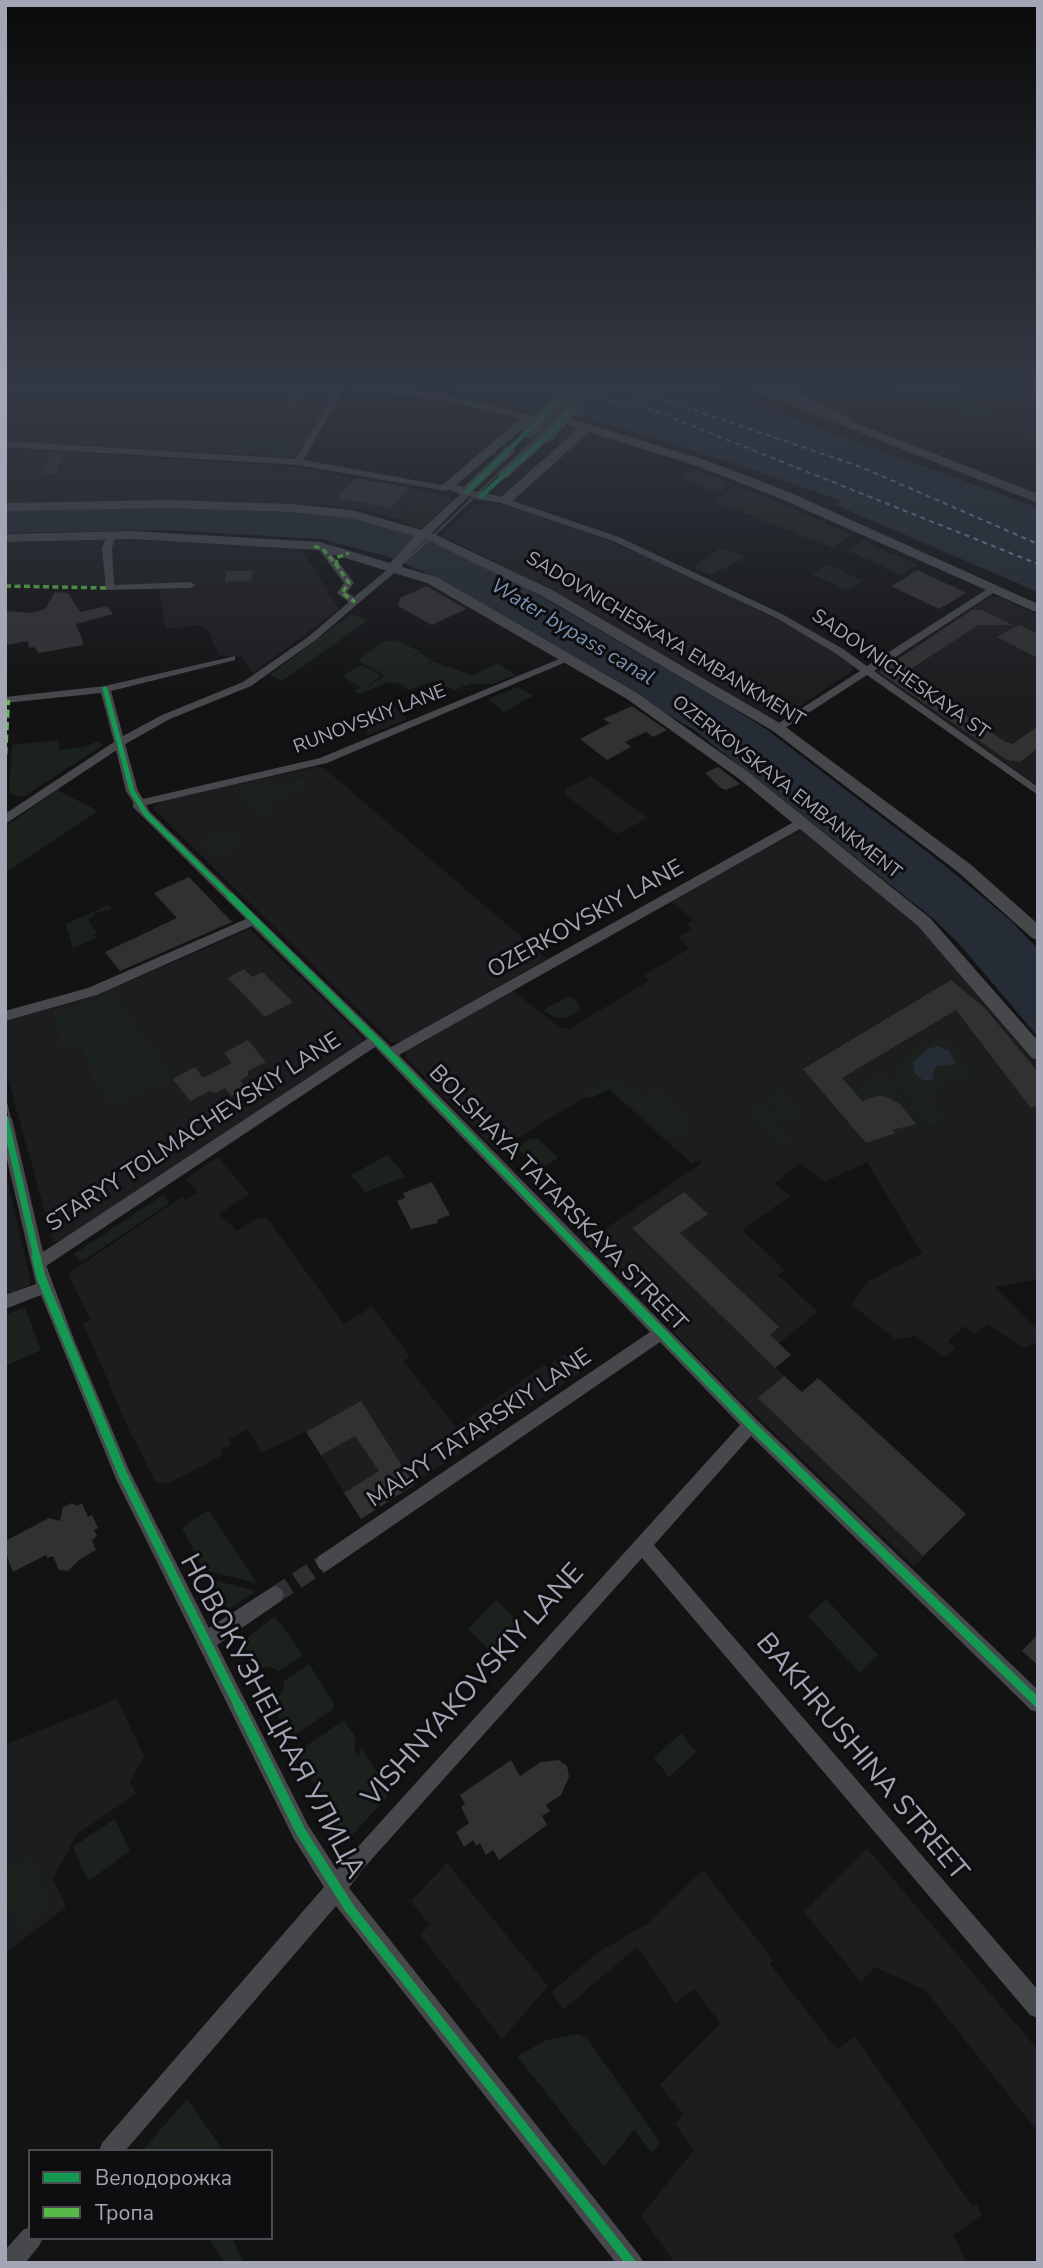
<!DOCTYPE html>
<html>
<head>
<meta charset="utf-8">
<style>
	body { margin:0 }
	#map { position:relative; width:1043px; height:2268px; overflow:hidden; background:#131313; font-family:"Nunito Sans",sans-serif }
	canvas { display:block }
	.frame { position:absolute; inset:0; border:7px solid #a3a7b5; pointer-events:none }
	.legend { position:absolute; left:28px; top:2149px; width:245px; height:91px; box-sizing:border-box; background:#0e0d0f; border:2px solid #4a4b51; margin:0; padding:9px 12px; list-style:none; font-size:21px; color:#a3a7b5 }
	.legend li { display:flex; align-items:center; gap:14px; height:35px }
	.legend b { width:35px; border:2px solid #4a4b51 }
</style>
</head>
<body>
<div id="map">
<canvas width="1043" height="2268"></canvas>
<div class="frame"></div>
<ul class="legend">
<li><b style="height:9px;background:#139951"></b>Велодорожка</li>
<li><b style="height:9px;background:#58b947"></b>Тропа</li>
</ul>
</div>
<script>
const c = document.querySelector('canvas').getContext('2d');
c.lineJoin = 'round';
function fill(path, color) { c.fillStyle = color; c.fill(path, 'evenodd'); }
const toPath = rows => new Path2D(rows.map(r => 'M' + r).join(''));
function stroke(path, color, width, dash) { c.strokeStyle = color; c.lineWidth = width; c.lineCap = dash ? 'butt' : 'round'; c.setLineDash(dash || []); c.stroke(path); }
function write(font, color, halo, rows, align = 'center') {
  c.font = font + ' "Nunito Sans",sans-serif'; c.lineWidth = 6; c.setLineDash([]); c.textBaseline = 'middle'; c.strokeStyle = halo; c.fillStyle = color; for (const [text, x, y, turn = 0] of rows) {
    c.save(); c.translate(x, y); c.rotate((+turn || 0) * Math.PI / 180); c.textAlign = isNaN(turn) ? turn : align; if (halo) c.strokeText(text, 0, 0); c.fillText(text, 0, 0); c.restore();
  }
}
fill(toPath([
	[5,383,268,383,336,389,297,456,292,457,5,441],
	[5,448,295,467,431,492,405,520,358,509,315,504,311,508,5,505],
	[488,503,532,512,593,534,678,570,803,633,852,665,853,670,782,719,774,720,551,591,442,535,474,505],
	[98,538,300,548,339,609,253,673,241,657,218,655,210,633,199,625,166,629,158,589,189,588,190,584,102,587,5,584,5,540],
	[990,597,1000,597,1038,615,1038,786,876,672],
	[391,703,407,719,368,735,358,712],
	[315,767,324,768,547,959,403,1041,391,1042,153,808,161,801],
	[590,776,648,818,617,834,564,794,567,788],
	[802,829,904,909,967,975,1038,1062,1038,1279,995,1287,1038,1331,1038,1342,1024,1348,987,1324,974,1334,965,1326,948,1341,955,1349,944,1358,916,1336,895,1339,851,1304,869,1281,922,1253,867,1162,824,1182,800,1163,775,1183,790,1196,742,1230,785,1270,778,1275,818,1312,779,1343,791,1355,776,1368,802,1392,818,1378,966,1514,914,1566,737,1397,586,1242,702,1163,699,1160,692,1164,604,1085,497,1151,406,1058,407,1050,512,990,560,1028,569,1029,649,981,643,976,690,948,678,937,692,929,687,924,694,920,670,901],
	[250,929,362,1037,362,1042,62,1240,53,1242,6,1071,5,1021,95,996],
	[218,1157,249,1194,219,1214,237,1231,256,1219,267,1218,344,1324,372,1307,410,1356,403,1361,456,1427,544,1365,547,1367,566,1354,581,1372,361,1519,306,1432,261,1453,248,1429,229,1439,231,1445,221,1451,223,1455,167,1484,155,1482,133,1435,131,1435,83,1323,91,1320,68,1274,182,1197,186,1200,198,1192,185,1179],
	[5,1171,31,1281,28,1286,5,1295],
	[117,1699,144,1756,130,1782,136,1794,77,1834,53,1879,66,1907,5,1953,5,1745],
	[867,1848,1038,2050,1038,2132,925,1990,875,1967,861,1982,804,1912],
	[447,1863,548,1986,502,2039,420,1935,429,1925,411,1901],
	[703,1870,773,1960,770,1964,830,2041,839,2049,855,2036,972,2206,977,2204,982,2215,953,2235,967,2263,675,2263,641,2216,694,2150,675,2124,683,2115,660,2085,720,2023,694,1989,676,2003,637,1947,563,2010,552,1992,597,1953,647,1924]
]), '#1d1d1f');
fill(toPath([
	[954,383,970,401,1006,423,1016,426,1029,426,1033,422,1038,424,1038,438,978,415,960,413,875,384],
	[295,434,305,435,291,455,231,451,244,437,292,439],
	[696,470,731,483,716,492,682,479],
	[5,482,11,482,7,491,10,493,50,491,55,494,50,502,5,503],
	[738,486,806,514,852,535,832,548,714,501],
	[431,492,453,499,423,527,415,528,402,521],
	[863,541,918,565,901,575,847,550],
	[721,548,746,557,711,575,693,567],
	[828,564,863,581,846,590,812,574],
	[351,614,368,620,282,681,270,675],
	[396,640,419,651,413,657,420,653,433,660,427,664,434,662,473,676,497,663,515,675,493,684,469,684,455,690,433,682,408,690,401,684,389,682,360,694,353,690,361,688,342,676,362,665,381,676,365,688,383,677,383,674,358,661,384,641],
	[518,687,533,696,504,712,488,699],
	[59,740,59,750,83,747,99,741,103,745,23,797,9,794,12,745],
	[302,779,310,782,309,787,271,803,274,812,268,817,260,816,236,795,234,788,268,781,272,786],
	[57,790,98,811,5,873,5,827],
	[231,833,245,844,213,858,200,841,210,834],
	[109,905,112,909,93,914,94,916,88,920,97,933,94,935,96,938,73,948,66,924],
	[113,993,169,1070,166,1073,172,1081,109,1107,100,1088,97,1089,82,1044,62,1049,54,1013],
	[569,996,578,1003,580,1010,567,1018,554,1017,543,1010],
	[931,1041,941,1041,953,1046,973,1076,950,1079,940,1086,933,1100,940,1115,944,1114,948,1121,927,1125,897,1080,896,1068,907,1054],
	[882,1075,889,1080,921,1126,896,1133,892,1130,900,1104,880,1095,862,1101,855,1093,873,1077],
	[607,1079,618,1079,642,1097,660,1089,692,1126,681,1138,669,1139,612,1087,592,1098,583,1096],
	[782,1090,801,1114,785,1121,765,1097],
	[763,1104,789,1140,781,1146,745,1110],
	[531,1138,539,1139,558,1158,538,1171,516,1147],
	[388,1155,406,1177,365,1192,351,1175],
	[163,1195,170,1203,81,1262,74,1254],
	[25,1307,41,1350,5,1366,5,1315],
	[206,1511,210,1512,257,1583,204,1570,182,1528],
	[209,1579,256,1591,228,1610],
	[826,1599,878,1655,860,1673,808,1616],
	[496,1600,521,1624,493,1654,468,1629],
	[275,1616,303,1655,279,1671,268,1666,259,1668,255,1662,252,1664,241,1643],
	[309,1664,335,1705,332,1710,289,1738,275,1710,279,1708,275,1701,282,1693,284,1681],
	[344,1720,356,1738,354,1750,359,1756,361,1747,388,1789,387,1797,346,1842,347,1830,342,1826,340,1832,299,1755,300,1750],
	[681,1733,696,1752,669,1777,654,1758],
	[115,1819,130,1851,88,1881,73,1847],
	[29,1855,52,1905,20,1929,5,1896,5,1872],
	[576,2034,586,2037,660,2142,652,2153,634,2130,604,2167,517,2056,547,2040],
	[187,2099,224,2151,142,2151],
	[208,2238,232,2238,244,2263,225,2263]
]), '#1b221d');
fill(toPath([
	[406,383,712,383,733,397,1038,508,1038,592,836,505,841,501,749,468,581,416,578,418,471,392],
	[187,507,349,516,416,535,497,571,725,703,766,729,943,864,1010,920,1038,949,1038,1037,962,947,935,920,694,730,443,580,389,557,321,539,168,530,5,533,5,510],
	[937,1046,949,1050,956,1064,938,1066,934,1069,933,1080,923,1080,915,1074,913,1063,926,1050]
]), '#262c35');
stroke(toPath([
	[497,383,558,393],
	[602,387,656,397,861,467,1038,544],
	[591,398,640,405,1038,564]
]), '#7991b1', 2, [5, 4.5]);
fill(toPath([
	[168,383,223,383,311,389,299,408,285,407,291,398,168,392],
	[51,453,64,454,56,474,43,474],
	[356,478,384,483,409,487,390,508,337,498],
	[918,570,943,582,966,593,939,609,891,586],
	[226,571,253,571,251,581,225,582],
	[427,586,466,609,432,625,398,606,400,598],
	[55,592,68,593,80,612,107,606,113,614,76,624,84,645,39,653,34,647,29,648,28,641,5,645,5,611,31,613,45,609],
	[972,610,982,610,1013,625,978,625,903,674,1006,742,1013,744,1038,726,1038,748,1020,762,1007,760,879,672],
	[1019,625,1038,634,1038,658,997,637],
	[632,706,667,730,653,737,646,732,625,742,631,747,607,760,580,739,610,723,603,719],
	[718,767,725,772,740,784,726,790,721,788,705,773],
	[189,877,232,922,120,971,105,952,177,918,154,893],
	[244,969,252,977,262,972,293,1002,265,1017,228,978],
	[951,980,985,1008,1038,1072,1038,1106,1031,1108,956,1010,842,1078,862,1101,880,1095,889,1098,900,1104,916,1124,892,1130,896,1133,866,1143,803,1069],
	[248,1040,266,1062,248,1071,248,1076,240,1080,246,1088,231,1096,225,1088,216,1093,210,1091,190,1101,173,1079,195,1067,203,1078,232,1063,224,1053],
	[432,1182,450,1215,437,1220,438,1223,411,1229,397,1201,405,1198,403,1193],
	[684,1192,708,1214,680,1233,779,1327,770,1335,791,1355,775,1368,632,1228],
	[784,1376,802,1392,818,1378,966,1514,923,1556,758,1398],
	[361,1401,414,1485,361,1519,344,1493,379,1471,355,1436,321,1455,306,1432],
	[72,1503,77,1506,82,1503,88,1517,92,1515,98,1528,94,1530,97,1536,92,1540,96,1550,79,1560,68,1571,59,1570,53,1556,47,1558,46,1555,13,1572,5,1551,5,1541,49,1518,60,1521,63,1507],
	[1038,1634,1038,1665,1022,1651],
	[511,1760,520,1776,541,1762,559,1760,567,1766,569,1777,561,1795,546,1805,550,1811,542,1816,547,1825,499,1860,493,1850,486,1855,480,1843,476,1846,473,1840,464,1847,456,1832,469,1823,461,1807,465,1804,460,1795]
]), '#313132');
stroke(toPath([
	[275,1595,325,1562]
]), '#303133', 17, [17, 9]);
stroke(toPath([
	[531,417,569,427]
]), '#303133', 13, [13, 6]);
fill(toPath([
	[342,384,346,386,302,462,295,464,294,462,338,386,342,384],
	[501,499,507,499,619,537,784,615,843,649,867,666,992,586,998,586,998,590,874,671,1038,787,1038,795,867,675,782,730,774,730,774,726,860,671,835,653,778,619,613,541,501,503,501,499],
	[112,532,116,535,112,548,114,585,190,582,195,585,190,588,106,590,102,548,108,535,112,532],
	[314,543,326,547,340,564,354,583,347,592,354,597,393,565,401,567,314,641,251,686,170,719,125,744,138,791,143,799,320,758,564,657,573,659,327,763,146,805,150,812,391,1047,799,819,807,819,807,825,399,1055,757,1420,1038,1690,1038,1712,1031,1710,751,1436,654,1545,1038,1990,1038,2018,1030,2015,642,1558,362,1870,349,1888,639,2255,643,2263,616,2263,336,1906,125,2151,99,2151,102,2143,324,1887,294,1839,117,1481,41,1295,5,1309,5,1295,36,1284,5,1151,5,1114,12,1119,43,1252,367,1039,252,926,97,995,5,1021,5,1011,88,988,246,919,133,807,133,802,126,791,116,750,5,823,5,814,114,742,101,693,5,703,5,697,105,686,235,656,235,660,111,691,123,736,162,715,243,682,308,637,349,602,337,593,344,583,320,551,311,548,309,546,314,543],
	[375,1047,650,1332,319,1556,316,1562,319,1568,325,1571,331,1568,660,1342,740,1425,337,1870,308,1825,217,1645,281,1601,284,1595,281,1589,275,1586,269,1589,209,1628,129,1470,75,1342,46,1266,375,1047],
	[30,2227,30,2238,43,2238,39,2246,25,2263,5,2263,5,2250,23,2230,30,2227]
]), '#47484c');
fill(toPath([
	[5,441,298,459,452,487,446,491,298,465,5,447,5,441],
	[467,488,487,496,481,500,469,496,432,533,552,590,783,725,970,864,1038,924,1038,940,1032,938,958,872,773,731,542,596,426,539,403,561,402,567,437,577,637,693,748,772,930,918,1038,1041,1038,1060,1032,1058,918,926,738,778,627,699,427,583,319,550,132,539,5,542,5,534,132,531,320,542,390,563,415,536,351,518,291,512,168,508,5,511,5,503,168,500,291,504,352,510,421,530,467,488]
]), '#47484c');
fill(toPath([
	[304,383,345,383,442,394,537,417,456,485,464,487,506,447,514,447,514,453,467,496,440,487,521,418,442,400,304,383],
	[763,383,779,383,850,418,840,421,763,383],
	[572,419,705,460,789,492,1038,604,1038,613,779,498,697,466,589,432,509,504,476,499,476,493,481,492,501,497,578,429,566,423,572,419],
	[543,433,553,436,507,478,499,478,499,472,543,433]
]), '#4b4c50');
fill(toPath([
	[735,383,753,383,1038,494,1038,503,735,383]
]), '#494a4e');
stroke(toPath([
	[5,823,130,740,168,718,249,685,314,640,430,539,540,434,588,383],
	[5,1098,43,1260,74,1345,128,1472,246,1707],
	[22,1218,42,1293,117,1478,232,1707]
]), '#47494c', 2);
stroke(toPath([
	[231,1705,314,1869,345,1915,620,2263],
	[245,1705,307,1828,351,1898,643,2263]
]), '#47494c', 2.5);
stroke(toPath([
	[530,432,575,383],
	[547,436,596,383]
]), '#4b4c50', 13);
stroke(toPath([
	[314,546,323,549,337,566,349,583,342,593,355,602],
	[337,566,336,558,349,553],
	[5,586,109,588]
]), '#58b947', 3.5, [6, 3.5]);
stroke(toPath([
	[5,755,8,700]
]), '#58b947', 4.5, [8, 4.5]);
stroke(toPath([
	[467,492,575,383],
	[481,496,547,436,596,383]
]), '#139951', 4.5);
stroke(toPath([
	[105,689,132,791,146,814,233,899]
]), '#139951', 5);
stroke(toPath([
	[231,897,390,1054,588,1258],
	[5,1119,37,1258]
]), '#139951', 7);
stroke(toPath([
	[36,1256,41,1277,123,1475,239,1707],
	[587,1256,751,1425,1038,1703]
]), '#139951', 9);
stroke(toPath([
	[238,1705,301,1832,350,1909,631,2263]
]), '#139951', 10);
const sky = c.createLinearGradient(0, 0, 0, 701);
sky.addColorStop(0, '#0a0a0a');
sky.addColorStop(0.55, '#333944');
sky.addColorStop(1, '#33394400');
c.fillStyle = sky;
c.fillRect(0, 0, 1043, 701);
write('19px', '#a3a7b5', '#0e0d0f', [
	["SADOVNICHESKAYA EMBANKMENT",665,640,31],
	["SADOVNICHESKAYA ST",900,675,35],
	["RUNOVSKIY LANE",370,720,-21],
	["OZERKOVSKAYA EMBANKMENT",786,788,38]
]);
write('italic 21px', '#7991b1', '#0e0d0f', [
	["Water bypass canal",572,633,31]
]);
write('23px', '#a3a7b5', '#0e0d0f', [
	["OZERKOVSKIY LANE",586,920,-29],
	["STARYY TOLMACHEVSKIY LANE",194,1133,-33],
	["BOLSHAYA TATARSKAYA STREET",557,1199,46],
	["MALYY TATARSKIY LANE",480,1429,-34]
]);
write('28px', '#a3a7b5', '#0e0d0f', [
	["VISHNYAKOVSKIY LANE",474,1686,-48],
	["НОВОКУЗНЕЦКАЯ УЛИЦА",271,1717,62],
	["BAKHRUSHINA STREET",861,1758,50]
]);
</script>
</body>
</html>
